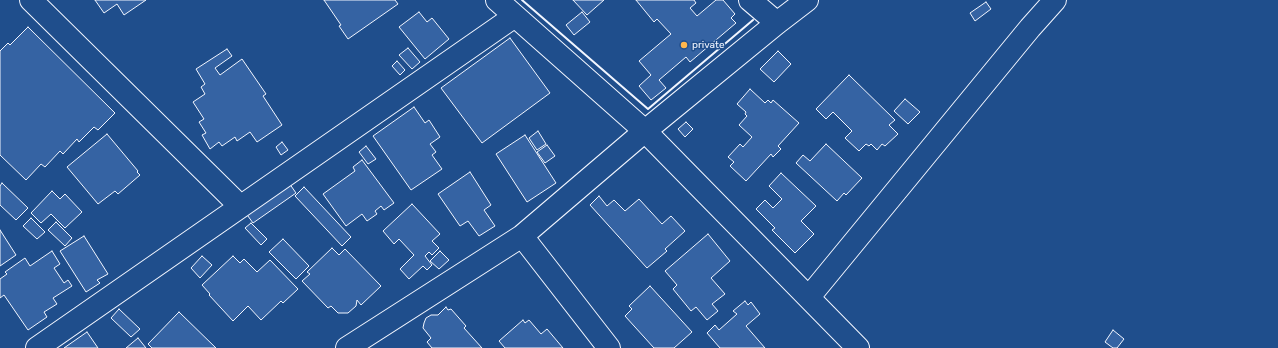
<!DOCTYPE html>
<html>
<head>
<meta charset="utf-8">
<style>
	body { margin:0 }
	canvas { display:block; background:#1f4e8c }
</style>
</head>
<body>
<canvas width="1278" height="348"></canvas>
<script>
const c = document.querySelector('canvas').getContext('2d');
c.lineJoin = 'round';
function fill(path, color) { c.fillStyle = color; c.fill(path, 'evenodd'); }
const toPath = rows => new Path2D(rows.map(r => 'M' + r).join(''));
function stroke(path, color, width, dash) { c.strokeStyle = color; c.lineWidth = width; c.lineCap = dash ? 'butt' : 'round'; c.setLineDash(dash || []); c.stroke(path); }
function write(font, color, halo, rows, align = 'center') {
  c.font = font + ' Rubik,sans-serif'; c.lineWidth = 3; c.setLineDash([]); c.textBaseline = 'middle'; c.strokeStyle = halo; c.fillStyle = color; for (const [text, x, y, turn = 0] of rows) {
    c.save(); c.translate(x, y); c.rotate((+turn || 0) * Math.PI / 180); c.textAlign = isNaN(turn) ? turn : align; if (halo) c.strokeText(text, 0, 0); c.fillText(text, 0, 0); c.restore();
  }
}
const building = toPath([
	[95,0,146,0,124,15,117,4,104,13,95,0],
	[324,0,395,0,398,4,348,39,339,26,341,25,324,0],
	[573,0,604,0,587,15,573,0],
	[636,0,694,0,696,3,690,8,697,16,716,0,723,0,735,14,731,18,736,23,690,62,686,57,659,80,666,88,651,100,639,86,651,75,639,61,671,34,657,19,654,22,636,0],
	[986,2,991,9,975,21,970,13,986,2],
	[419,12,427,22,432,18,449,39,425,59,399,27,419,12],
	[582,12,590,22,574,35,566,25,582,12],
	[28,27,115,113,98,130,94,127,79,142,77,139,63,154,60,151,45,167,41,164,26,180,0,155,0,51,8,43,10,45,28,27],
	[510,38,550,93,482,143,441,88,510,38],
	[408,48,420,62,412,69,399,55,408,48],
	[227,49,232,56,215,68,220,75,242,59,266,94,263,96,282,125,257,142,250,132,237,141,235,137,222,146,219,142,210,149,202,135,206,133,199,122,204,119,193,102,205,94,201,87,205,84,196,69,227,49],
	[778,51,791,64,774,82,760,69,778,51],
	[397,61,405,70,400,75,392,66,397,61],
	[849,75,895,120,889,125,898,134,885,146,882,144,877,150,871,144,869,146,866,144,859,151,845,138,852,131,833,112,826,119,816,109,849,75],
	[750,89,765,103,768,100,771,103,773,100,799,123,778,146,781,149,773,157,771,154,746,181,730,166,734,162,728,157,740,144,743,147,752,137,739,125,747,116,745,114,746,112,737,104,750,89],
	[905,99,920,112,908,124,894,111,905,99],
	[414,107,425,123,429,120,440,137,430,144,436,152,432,155,442,169,411,190,373,136,414,107],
	[686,122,693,129,685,137,678,129,686,122],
	[538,131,546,144,537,150,529,138,538,131],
	[107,134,138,171,137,172,140,175,118,194,115,191,98,204,67,167,107,134],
	[525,135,556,183,527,202,496,154,525,135],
	[282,142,288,150,281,155,276,147,282,142],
	[826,144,862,178,846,195,844,193,837,201,796,163,803,155,810,161,826,144],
	[547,145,555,156,545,163,537,152,547,145],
	[366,146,376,159,368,164,359,152,366,146],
	[362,160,394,203,384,210,381,206,375,211,377,214,367,221,362,214,346,226,323,194,355,171,353,167,362,160],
	[470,172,491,205,484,210,495,226,479,236,468,221,460,226,438,194,470,172],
	[781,173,816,206,801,221,814,234,795,253,772,230,775,228,756,209,765,200,773,208,782,199,769,186,781,173],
	[2,183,28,208,16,220,0,205,0,186,2,183],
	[289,183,296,193,253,223,245,212,289,183],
	[304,187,351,237,342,246,295,196,304,187],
	[52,191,60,199,65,194,82,212,65,228,51,214,41,223,31,213,52,191],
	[599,196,607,206,614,200,625,211,639,199,662,224,671,216,685,231,665,249,667,251,647,268,590,205,599,196],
	[412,204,440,234,432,241,439,248,432,255,429,252,425,256,432,265,427,270,423,266,409,279,400,269,414,255,399,239,394,244,383,231,412,204],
	[31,218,45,232,37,239,23,226,31,218],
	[56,222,72,238,65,246,48,230,56,222],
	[251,223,267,239,261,245,245,228,251,223],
	[0,230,16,255,0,266,0,230],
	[708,234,730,261,711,278,725,294,712,304,718,311,707,320,696,307,691,311,673,289,677,285,665,271,708,234],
	[84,236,108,274,97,280,100,283,86,292,60,251,84,236],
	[283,239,309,266,296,279,269,252,283,239],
	[332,248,339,255,345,249,381,286,361,305,357,300,356,306,348,313,338,313,331,306,328,308,302,281,310,274,307,272,332,248],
	[52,251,60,264,54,268,64,283,68,280,72,286,53,298,57,304,44,312,47,317,28,330,4,295,0,298,0,279,7,274,5,272,25,258,30,266,52,251],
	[440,251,449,260,439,269,430,261,440,251],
	[202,256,212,265,200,278,191,268,202,256],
	[233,256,240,263,244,259,257,272,270,260,298,289,283,303,281,301,261,320,248,306,233,321,209,295,210,294,202,285,233,256],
	[650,286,692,332,674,348,654,348,625,316,632,309,629,306,650,286],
	[745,301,748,305,751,302,760,314,746,326,765,348,720,348,707,333,715,325,719,330,737,314,733,311,745,301],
	[446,307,448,310,451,309,466,326,464,328,482,348,432,348,427,342,431,338,423,328,424,323,426,318,431,315,438,315,446,307],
	[119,309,140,329,131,337,111,318,119,309],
	[179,312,216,348,152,348,148,344,179,312],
	[523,320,525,323,529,320,541,334,547,329,563,348,505,348,499,341,523,320],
	[1113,330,1124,339,1117,348,1113,348,1105,342,1113,330],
	[87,332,98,348,64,348,87,332],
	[138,338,146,348,126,348,138,338]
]);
fill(building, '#3563a3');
stroke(building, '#f2f6ff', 1);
const minor = toPath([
	[31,0,240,206],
	[497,0,645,131,858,348],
	[750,0,777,23],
	[522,236,609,348],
	[809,297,1030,28,1055,0],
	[37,348,515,16],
	[347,348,522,236,645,131,777,23,807,0]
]);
stroke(minor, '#f2f6ff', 24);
stroke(minor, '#1f4e8c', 22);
stroke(toPath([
	[522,0,648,109,753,20]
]), '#f2f6ff', 2);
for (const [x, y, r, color] of [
	[684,45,4,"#ffb74d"]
]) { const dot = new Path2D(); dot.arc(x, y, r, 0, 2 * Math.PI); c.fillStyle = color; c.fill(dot); stroke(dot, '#1f4e8c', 1.5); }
write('10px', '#f2f6ff', '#1f4e8c', [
	["private",692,45]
], 'left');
</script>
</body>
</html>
